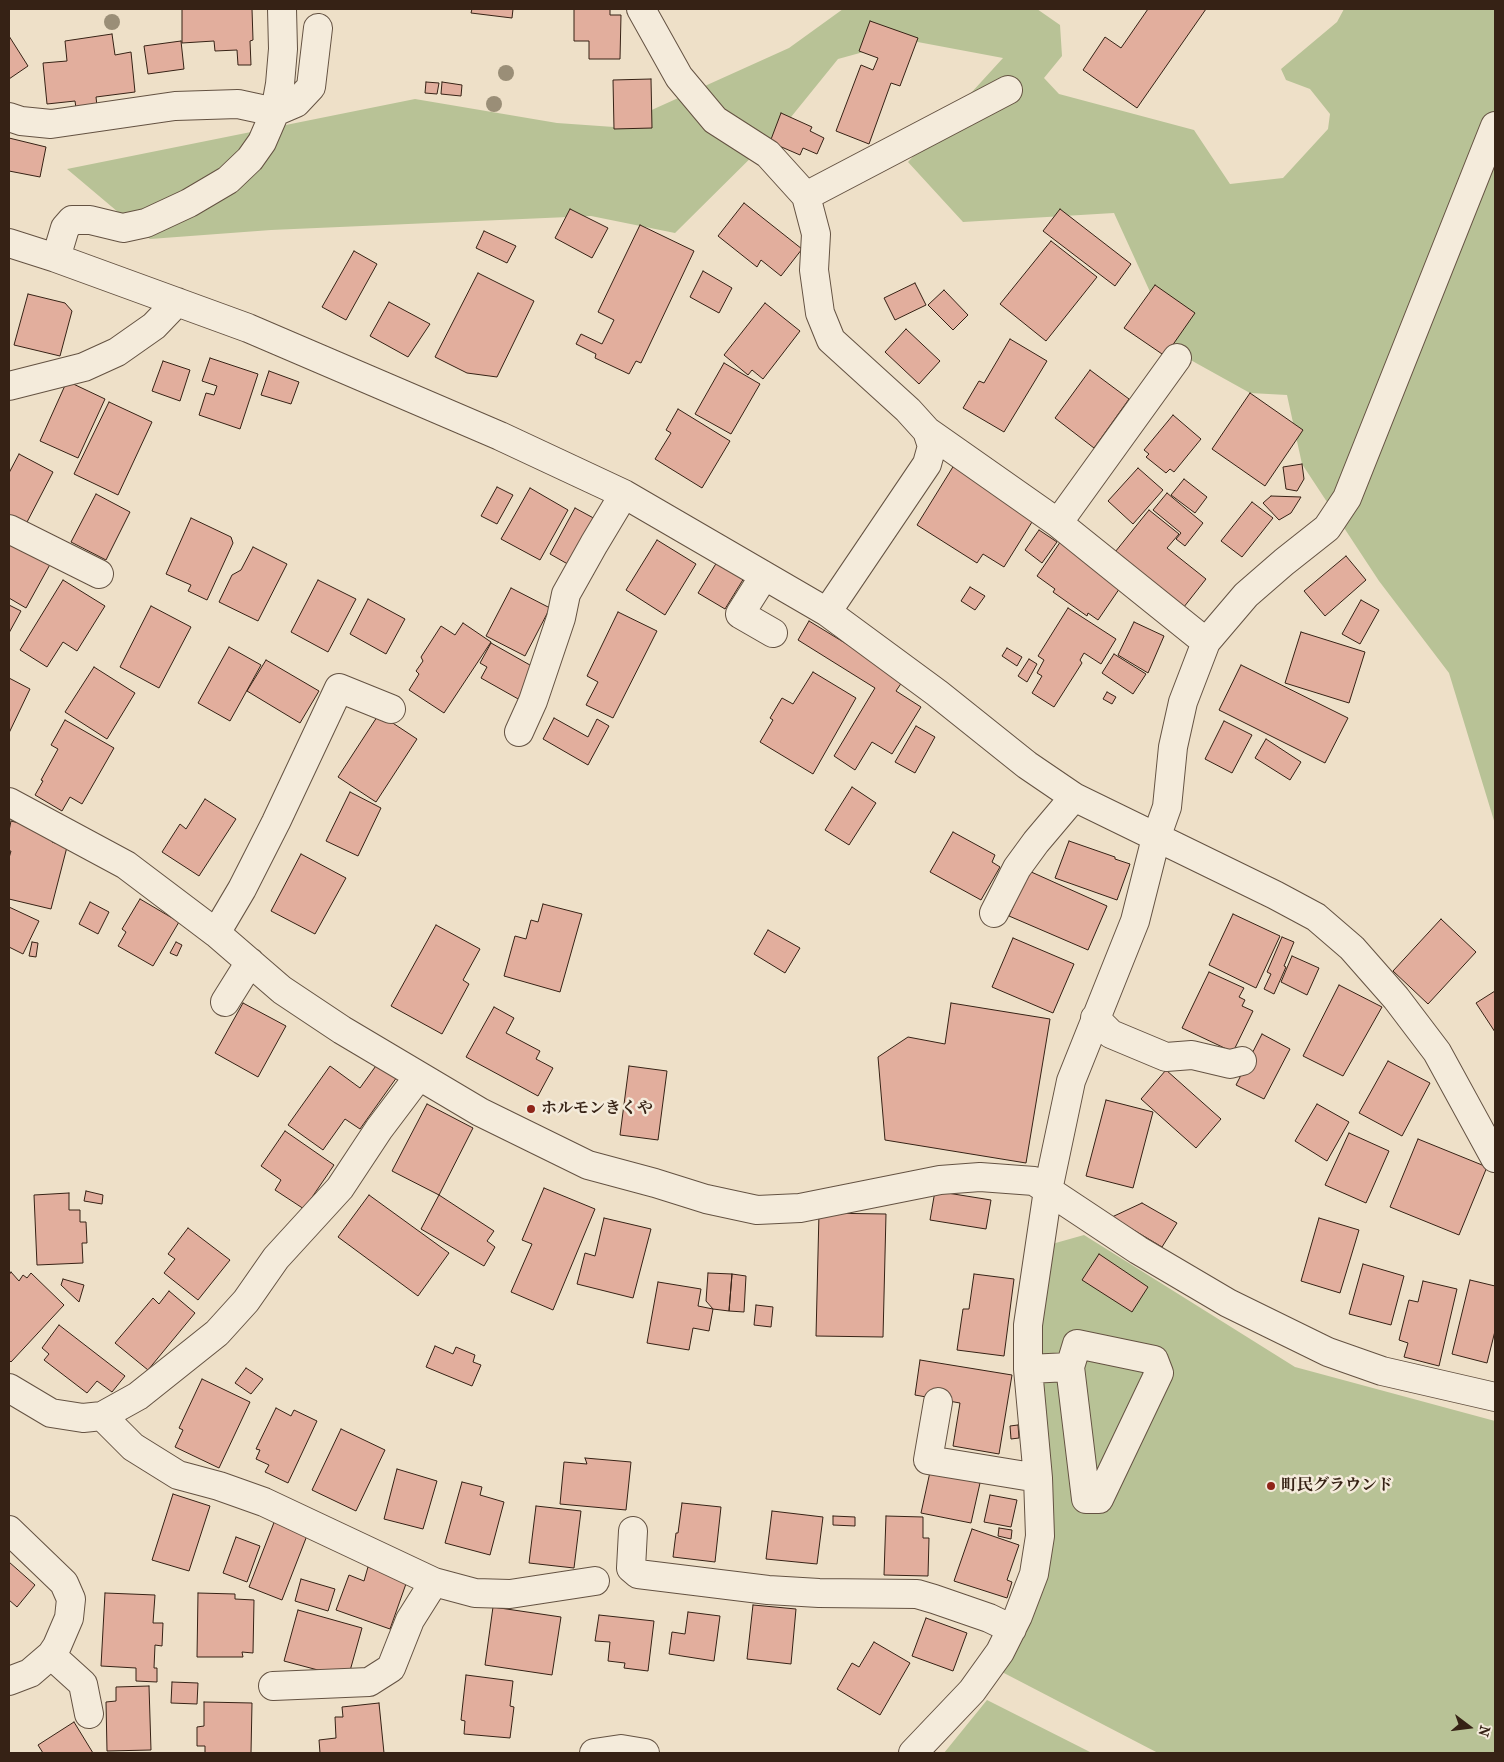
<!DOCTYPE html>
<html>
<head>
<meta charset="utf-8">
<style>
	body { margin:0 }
	#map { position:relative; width:1504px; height:1762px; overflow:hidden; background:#eee0c8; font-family:"IM FELL French Canon",serif }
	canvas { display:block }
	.frame { position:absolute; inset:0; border:10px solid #362215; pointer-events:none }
	.north { position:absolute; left:1444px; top:1702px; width:50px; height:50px; -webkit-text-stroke:4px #f4ebdb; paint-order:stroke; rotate:105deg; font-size:14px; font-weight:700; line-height:20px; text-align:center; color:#362215 }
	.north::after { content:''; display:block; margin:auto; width:18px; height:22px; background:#362215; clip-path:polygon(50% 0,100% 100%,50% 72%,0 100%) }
</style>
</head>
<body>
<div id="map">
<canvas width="1504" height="1762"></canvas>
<div class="frame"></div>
<div class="north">N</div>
</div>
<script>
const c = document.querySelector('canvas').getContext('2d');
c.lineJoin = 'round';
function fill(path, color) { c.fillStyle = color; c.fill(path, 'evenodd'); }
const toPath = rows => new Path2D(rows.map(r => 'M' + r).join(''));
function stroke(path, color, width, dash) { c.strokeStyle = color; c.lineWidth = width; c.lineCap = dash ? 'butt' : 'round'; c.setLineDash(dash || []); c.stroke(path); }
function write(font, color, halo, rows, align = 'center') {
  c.font = font + ' "IM FELL French Canon","Noto Serif JP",serif'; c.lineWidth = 5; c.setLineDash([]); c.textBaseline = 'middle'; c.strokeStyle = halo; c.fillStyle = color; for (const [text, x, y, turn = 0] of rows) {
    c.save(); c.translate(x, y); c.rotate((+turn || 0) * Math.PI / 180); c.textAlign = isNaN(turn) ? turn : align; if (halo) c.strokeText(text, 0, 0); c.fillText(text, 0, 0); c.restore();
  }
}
fill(toPath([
	[843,9,1037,9,1060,25,1062,56,1044,78,1059,94,1194,130,1230,184,1283,178,1328,129,1330,114,1310,89,1286,80,1281,69,1337,22,1344,9,1495,9,1495,824,1449,673,1379,581,1302,464,1287,395,1250,393,1178,353,1114,213,963,222,908,162,1003,58,907,40,838,59,787,122,675,233,591,216,271,230,150,239,67,169,415,99,557,123,614,127,789,48],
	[1084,1235,1295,1367,1495,1421,1495,1753,1158,1753,1002,1672,1026,1631,1052,1552,1037,1349,1052,1244],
	[987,1700,1092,1753,944,1753]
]), '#b8c296');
const building = toPath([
	[182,9,252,9,253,40,250,41,251,65,238,65,237,50,215,51,214,41,182,43,182,9],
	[472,9,513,9,512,18,471,13,472,9],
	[574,9,610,9,610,15,621,15,620,59,589,59,589,41,574,41,574,9],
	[1148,9,1206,9,1137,108,1083,70,1105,37,1121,48,1148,9],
	[870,21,918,38,900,86,891,83,869,144,836,131,861,65,873,70,878,58,859,51,870,21],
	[112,34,115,55,131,52,135,92,96,97,97,106,76,108,75,101,47,104,43,63,67,61,65,41,112,34],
	[9,36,28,66,9,79,9,36],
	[181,41,184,69,148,74,144,46,181,41],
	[651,79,652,128,614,129,613,80,651,79],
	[426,82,439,83,437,94,425,93,426,82],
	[442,82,462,85,461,96,441,94,442,82],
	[781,113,812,127,810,131,824,138,817,154,803,148,800,155,770,142,781,113],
	[9,138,46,147,40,177,9,171,9,138],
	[744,203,802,249,781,276,761,260,757,267,718,236,744,203],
	[570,209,608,228,592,258,555,238,570,209],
	[1060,209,1131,264,1115,286,1043,231,1060,209],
	[640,225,694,251,641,363,636,361,629,374,595,358,596,354,576,344,581,334,602,344,614,320,598,312,640,225],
	[484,231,516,246,507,263,476,248,484,231],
	[1051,241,1097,277,1046,341,1000,304,1051,241],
	[354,251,377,264,346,320,322,307,354,251],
	[703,271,732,288,719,313,690,297,703,271],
	[478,273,534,301,497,377,467,373,435,357,478,273],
	[915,283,926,305,895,320,884,298,915,283],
	[1155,285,1195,313,1165,356,1124,328,1155,285],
	[944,290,968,315,953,330,928,305,944,290],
	[28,294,65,303,72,311,60,356,14,345,28,294],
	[389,302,430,324,408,357,370,336,389,302],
	[765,303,800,331,763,379,752,370,748,375,724,355,765,303],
	[906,329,940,361,919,384,885,352,906,329],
	[1010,339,1047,361,1004,432,963,408,979,381,984,383,1010,339],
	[210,358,258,374,240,429,199,415,206,393,214,395,217,386,202,381,210,358],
	[163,361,190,370,180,401,152,391,163,361],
	[724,363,760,384,731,434,695,414,724,363],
	[1090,370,1129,399,1094,448,1055,418,1090,370],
	[269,371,299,382,291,404,261,395,269,371],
	[67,381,105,399,78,458,40,441,67,381],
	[1250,393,1303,430,1265,486,1212,449,1250,393],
	[109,402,152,422,118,495,74,474,109,402],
	[678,409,730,441,702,488,655,459,671,433,666,430,678,409],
	[1173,415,1201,439,1174,472,1170,469,1166,473,1146,457,1149,454,1144,450,1173,415],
	[19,454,53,472,26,524,9,515,9,473,19,454],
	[956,462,1037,514,1004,567,983,554,977,563,917,525,956,462],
	[1302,464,1304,479,1297,491,1286,489,1283,467,1302,464],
	[1138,468,1163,490,1133,524,1108,501,1138,468],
	[1184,479,1207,497,1195,513,1171,495,1184,479],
	[497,487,513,495,497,524,481,516,497,487],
	[530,488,568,510,540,560,501,539,530,488],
	[1167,493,1203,523,1185,546,1176,539,1181,533,1153,510,1167,493],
	[96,494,130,512,106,560,71,542,96,494],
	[1271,496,1301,497,1291,513,1279,520,1263,503,1271,496],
	[1252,502,1273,518,1242,557,1221,541,1252,502],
	[575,508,599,521,573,567,550,554,575,508],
	[1149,510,1179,534,1167,548,1206,579,1176,617,1107,562,1149,510],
	[191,518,231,537,233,543,207,600,188,591,191,585,166,574,191,518],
	[1039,530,1057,542,1042,563,1025,550,1039,530],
	[9,533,53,559,26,608,9,598,9,533],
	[1063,538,1124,582,1098,620,1088,613,1087,616,1053,592,1055,589,1037,576,1063,538],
	[657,540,696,564,665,615,626,590,657,540],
	[253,547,287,564,258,621,219,602,232,575,241,570,253,547],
	[1346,556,1366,580,1325,616,1304,591,1346,556],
	[717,562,744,578,725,609,698,593,717,562],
	[63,580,105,606,77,651,63,642,47,667,20,650,63,580],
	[318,580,356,599,328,652,291,632,318,580],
	[970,587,985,596,975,610,961,601,970,587],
	[511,588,550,608,525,656,486,636,511,588],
	[368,599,405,619,386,654,350,634,368,599],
	[1361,600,1379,610,1360,644,1342,634,1361,600],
	[9,605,21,611,9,633,9,605],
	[151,606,191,627,159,688,120,667,151,606],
	[1068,608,1116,639,1101,664,1084,653,1080,660,1082,663,1054,707,1032,693,1042,676,1037,673,1044,660,1038,656,1068,608],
	[618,612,657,631,613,718,586,705,598,682,587,676,618,612],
	[809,621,904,679,896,691,921,707,892,754,872,742,855,770,834,756,875,688,798,640,809,621],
	[1134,622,1164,636,1148,673,1118,655,1134,622],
	[463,623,491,642,444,713,409,690,419,674,416,671,423,661,421,657,441,626,455,635,463,623],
	[1301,632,1365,652,1349,703,1285,683,1301,632],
	[491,643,537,669,520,700,481,678,487,667,480,663,491,643],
	[229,647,261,665,230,721,198,703,229,647],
	[1007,648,1022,657,1017,666,1002,656,1007,648],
	[1114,654,1146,674,1133,694,1102,673,1114,654],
	[1029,659,1037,664,1027,682,1018,676,1029,659],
	[266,660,319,691,300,723,247,691,266,660],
	[1241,665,1348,718,1325,763,1219,710,1241,665],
	[94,667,135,693,107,739,65,712,94,667],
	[813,672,856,698,813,774,760,742,773,720,770,718,782,698,793,704,813,672],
	[9,678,30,689,9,733,9,678],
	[1107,692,1116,697,1112,704,1103,699,1107,692],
	[379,714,417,739,376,802,338,777,379,714],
	[554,718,588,737,597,719,609,726,588,765,543,739,554,718],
	[65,720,114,748,82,804,70,797,62,811,35,795,43,781,41,780,58,749,51,745,65,720],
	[1224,721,1252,735,1232,773,1205,759,1224,721],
	[916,726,935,737,915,773,895,762,916,726],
	[1266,739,1301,762,1290,780,1255,758,1266,739],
	[852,787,876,803,849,845,825,830,852,787],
	[350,792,381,808,358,856,326,841,350,792],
	[205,799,236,819,199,876,162,852,180,824,186,829,205,799],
	[11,821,54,832,52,842,67,847,51,909,9,899,9,858,11,851,9,851,9,831,11,821],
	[953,832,995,855,992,862,1000,867,981,900,930,872,953,832],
	[1069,841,1115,857,1115,859,1130,864,1117,900,1055,878,1069,841],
	[301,854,346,878,315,934,271,911,301,854],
	[1029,871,1107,906,1088,950,1009,916,1029,871],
	[140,899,179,922,153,966,118,946,126,932,122,929,140,899],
	[90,902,109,912,98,934,79,924,90,902],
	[543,904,582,914,560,992,504,976,515,936,526,939,531,920,538,922,543,904],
	[9,907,39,921,23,954,9,947,9,907],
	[1233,914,1280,936,1256,988,1209,965,1233,914],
	[1441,919,1476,952,1428,1004,1393,971,1441,919],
	[436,925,480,949,463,980,469,984,442,1034,391,1006,436,925],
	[768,930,800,948,785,973,754,954,768,930],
	[1282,937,1294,942,1284,966,1286,967,1274,994,1264,989,1271,974,1267,972,1282,937],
	[1013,938,1074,964,1053,1013,992,987,1013,938],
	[32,942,38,943,36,957,29,956,32,942],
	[176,942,182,945,177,956,170,953,176,942],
	[1292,956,1319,968,1307,995,1281,982,1292,956],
	[1209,972,1244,988,1239,997,1245,1000,1242,1006,1253,1011,1233,1052,1182,1028,1209,972],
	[1339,985,1382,1007,1343,1076,1303,1056,1339,985],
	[1495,991,1495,1032,1476,1003,1495,991],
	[243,1003,286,1026,258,1077,215,1053,243,1003],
	[951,1003,1050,1019,1026,1163,885,1140,878,1057,908,1037,945,1044,951,1003],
	[494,1007,514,1018,506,1033,540,1051,536,1059,553,1068,538,1096,466,1057,494,1007],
	[1262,1034,1290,1049,1264,1099,1236,1085,1262,1034],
	[1388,1061,1430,1083,1402,1136,1359,1113,1388,1061],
	[378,1063,397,1077,360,1129,345,1119,323,1150,288,1125,330,1066,360,1088,378,1063],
	[629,1066,667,1071,658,1140,620,1135,629,1066],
	[1166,1070,1221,1119,1196,1148,1141,1099,1166,1070],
	[1106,1100,1153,1112,1133,1188,1086,1176,1106,1100],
	[427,1104,473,1128,439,1195,392,1171,427,1104],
	[1317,1104,1349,1122,1327,1161,1295,1141,1317,1104],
	[285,1131,334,1165,304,1209,275,1190,281,1180,261,1166,285,1131],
	[1349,1133,1389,1151,1366,1203,1325,1185,1349,1133],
	[1418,1139,1487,1167,1459,1235,1390,1207,1418,1139],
	[544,1188,595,1209,553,1310,511,1292,532,1244,522,1240,544,1188],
	[86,1191,103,1195,102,1204,84,1201,86,1191],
	[935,1191,991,1200,986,1229,930,1220,935,1191],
	[69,1193,69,1210,80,1210,80,1222,86,1222,87,1243,82,1243,83,1263,37,1265,34,1195,69,1193],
	[369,1195,449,1253,418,1296,338,1237,369,1195],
	[439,1195,494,1231,487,1241,495,1247,484,1266,421,1229,439,1195],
	[1142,1203,1177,1223,1162,1247,1112,1217,1142,1203],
	[819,1213,886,1214,883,1337,816,1336,819,1213],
	[604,1218,651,1229,633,1298,577,1284,585,1253,595,1256,604,1218],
	[1319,1218,1359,1230,1340,1293,1301,1281,1319,1218],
	[188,1228,230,1260,198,1300,164,1273,175,1259,168,1254,188,1228],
	[1099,1254,1148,1287,1132,1312,1082,1280,1099,1254],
	[1363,1264,1404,1276,1391,1325,1349,1314,1363,1264],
	[11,1272,19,1281,23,1275,27,1278,31,1273,64,1305,11,1362,9,1360,9,1275,11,1272],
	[708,1273,732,1274,729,1311,713,1309,706,1301,708,1273],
	[732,1274,746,1276,744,1312,729,1311,732,1274],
	[974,1274,1014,1279,1004,1356,957,1350,963,1309,969,1309,974,1274],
	[63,1279,84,1285,79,1302,61,1285,63,1279],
	[1470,1280,1495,1286,1495,1331,1487,1363,1452,1354,1470,1280],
	[1423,1281,1457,1289,1439,1366,1404,1357,1408,1343,1399,1340,1409,1300,1418,1302,1423,1281],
	[658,1282,701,1289,698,1306,713,1309,709,1331,693,1328,689,1350,647,1343,658,1282],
	[169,1291,195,1313,148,1370,115,1343,153,1298,159,1304,169,1291],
	[756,1305,773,1307,771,1327,754,1325,756,1305],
	[59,1325,125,1376,112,1392,97,1381,87,1393,44,1360,49,1354,42,1348,59,1325],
	[435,1346,453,1354,456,1347,475,1355,473,1362,481,1365,472,1386,426,1367,435,1346],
	[920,1360,1012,1375,999,1454,953,1446,960,1403,915,1395,920,1360],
	[246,1368,263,1379,251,1394,235,1383,246,1368],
	[202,1379,250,1402,219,1468,175,1447,183,1430,179,1428,202,1379],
	[276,1408,291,1416,294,1410,317,1421,288,1483,265,1472,269,1465,256,1459,260,1450,256,1449,276,1408],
	[1018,1425,1019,1438,1011,1439,1010,1426,1018,1425],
	[341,1429,385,1450,356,1511,312,1490,341,1429],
	[585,1458,631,1462,626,1510,560,1504,564,1462,587,1464,585,1458],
	[397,1469,437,1481,423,1529,384,1519,397,1469],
	[930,1472,980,1483,971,1523,921,1513,930,1472],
	[462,1482,482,1487,480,1495,504,1502,490,1555,445,1543,462,1482],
	[173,1494,210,1506,189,1571,152,1560,173,1494],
	[990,1495,1017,1500,1011,1527,984,1522,990,1495],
	[682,1503,721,1507,715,1562,673,1557,676,1533,678,1533,682,1503],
	[536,1506,581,1511,574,1568,529,1563,536,1506],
	[772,1511,823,1517,817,1564,766,1559,772,1511],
	[833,1516,855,1517,855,1526,833,1525,833,1516],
	[886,1516,923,1517,923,1538,929,1538,928,1576,884,1575,886,1516],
	[275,1520,308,1533,282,1600,249,1587,275,1520],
	[999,1528,1012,1530,1011,1539,998,1536,999,1528],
	[972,1529,1019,1545,1007,1580,1012,1582,1007,1598,954,1581,972,1529],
	[236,1537,260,1546,247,1582,223,1573,236,1537],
	[9,1562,35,1585,17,1607,9,1600,9,1562],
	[368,1567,407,1581,390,1629,336,1610,349,1575,364,1581,368,1567],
	[301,1579,335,1589,328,1611,295,1601,301,1579],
	[105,1593,155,1595,153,1623,163,1623,162,1646,155,1645,154,1668,157,1668,157,1682,136,1681,136,1668,101,1666,105,1593],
	[198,1593,235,1594,235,1599,254,1600,253,1653,242,1652,243,1657,197,1657,198,1593],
	[753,1605,796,1609,791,1664,747,1659,753,1605],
	[493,1607,561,1617,552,1675,485,1665,493,1607],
	[298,1610,362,1628,348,1678,284,1661,298,1610],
	[688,1612,720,1616,714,1661,669,1654,672,1632,685,1634,688,1612],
	[599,1615,654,1621,648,1671,624,1668,625,1663,608,1661,610,1642,595,1641,599,1615],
	[926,1618,967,1633,953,1671,912,1656,926,1618],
	[874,1642,910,1663,880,1715,837,1689,852,1663,859,1667,874,1642],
	[466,1675,513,1681,510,1706,514,1707,510,1738,464,1734,465,1721,461,1720,466,1675],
	[172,1682,198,1683,197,1704,171,1703,172,1682],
	[149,1686,151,1750,107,1751,106,1702,116,1701,116,1687,149,1686],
	[204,1702,252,1703,251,1753,205,1753,205,1746,197,1746,197,1727,204,1726,204,1702],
	[379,1703,384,1753,320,1753,319,1740,336,1738,335,1717,343,1717,342,1707,379,1703],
	[74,1722,93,1753,43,1753,38,1745,74,1722]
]);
fill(building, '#e2ae9d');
stroke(building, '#362215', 1);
const minor = toPath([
	[641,9,679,77,715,120,768,154,806,196,816,234,814,270,820,313,831,340,908,410,927,431,932,446,927,464,827,612],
	[9,117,21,121,51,124,175,106,238,104,275,112,296,103,311,87,318,28],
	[806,196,1008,90],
	[9,243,56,258,248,328,500,436,624,494,827,612,937,693,1027,765,1074,797,1275,895,1316,917,1352,948,1396,998,1437,1052,1495,1158],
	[56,258,65,228,72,220,90,220,123,228,146,223,189,203,228,180,250,159,262,142,275,112,280,84,283,49,282,9],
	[9,386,84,367,117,352,154,326,177,302],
	[927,431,1058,523,1206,642],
	[1058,523,1177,358],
	[9,529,99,574],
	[764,576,740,614,773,633],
	[519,732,533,701,561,618,566,594,594,544,624,494],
	[9,802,126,865,216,933,282,990,342,1030,480,1112,588,1165,655,1183,706,1199,757,1210,800,1208,940,1180,980,1177,1034,1181,1138,1250,1228,1303,1328,1352,1382,1371,1495,1397],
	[994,913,1017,868,1036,842,1074,797],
	[216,933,242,889,276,822,339,688,391,709],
	[225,1002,250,962],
	[1095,1018,1111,1034,1166,1057,1192,1055,1230,1064,1242,1061],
	[1028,1369,1070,1367,1077,1344,1154,1360,1159,1373,1099,1499,1086,1499,1070,1367],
	[9,1388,51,1413,83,1418,102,1416,138,1396,217,1333,246,1301,276,1258,340,1188,379,1129,419,1076],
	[938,1402,928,1460,1038,1478],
	[102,1416,133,1447,178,1475,219,1486,264,1502,434,1582,410,1620,391,1668,369,1682,273,1686],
	[9,1530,64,1583,71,1599,69,1618,57,1646,51,1655,30,1673,9,1681],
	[633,1531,631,1568,638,1574,768,1590,819,1593,917,1594,934,1599,989,1618,1012,1629],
	[434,1582,475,1593,510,1594,595,1581],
	[51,1655,83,1684,89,1714],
	[594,1753,621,1749,645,1753],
	[913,1753,972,1691,1000,1652,1018,1616,1034,1574,1040,1536,1038,1478,1028,1369,1028,1325,1048,1190,1071,1081,1135,921,1156,838,1167,807,1173,747,1183,702,1206,642,1246,595,1284,562,1327,528,1347,498,1495,126]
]);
stroke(minor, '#645242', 30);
stroke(minor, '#f4ebdb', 28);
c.fillStyle = '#9a8e77';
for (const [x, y] of [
	[112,22],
	[506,73],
	[494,104]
]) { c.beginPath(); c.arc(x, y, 8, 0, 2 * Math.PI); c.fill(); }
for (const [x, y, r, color] of [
	[531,1109,5,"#8f2418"],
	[1271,1486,5,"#8f2418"]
]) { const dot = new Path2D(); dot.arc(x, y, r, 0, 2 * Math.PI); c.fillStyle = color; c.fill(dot); stroke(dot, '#f4ebdb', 2); }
write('bold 16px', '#362215', '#f4ebdb', [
	["ホルモンきくや",541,1109],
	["町民グラウンド",1281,1486]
], 'left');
</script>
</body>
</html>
